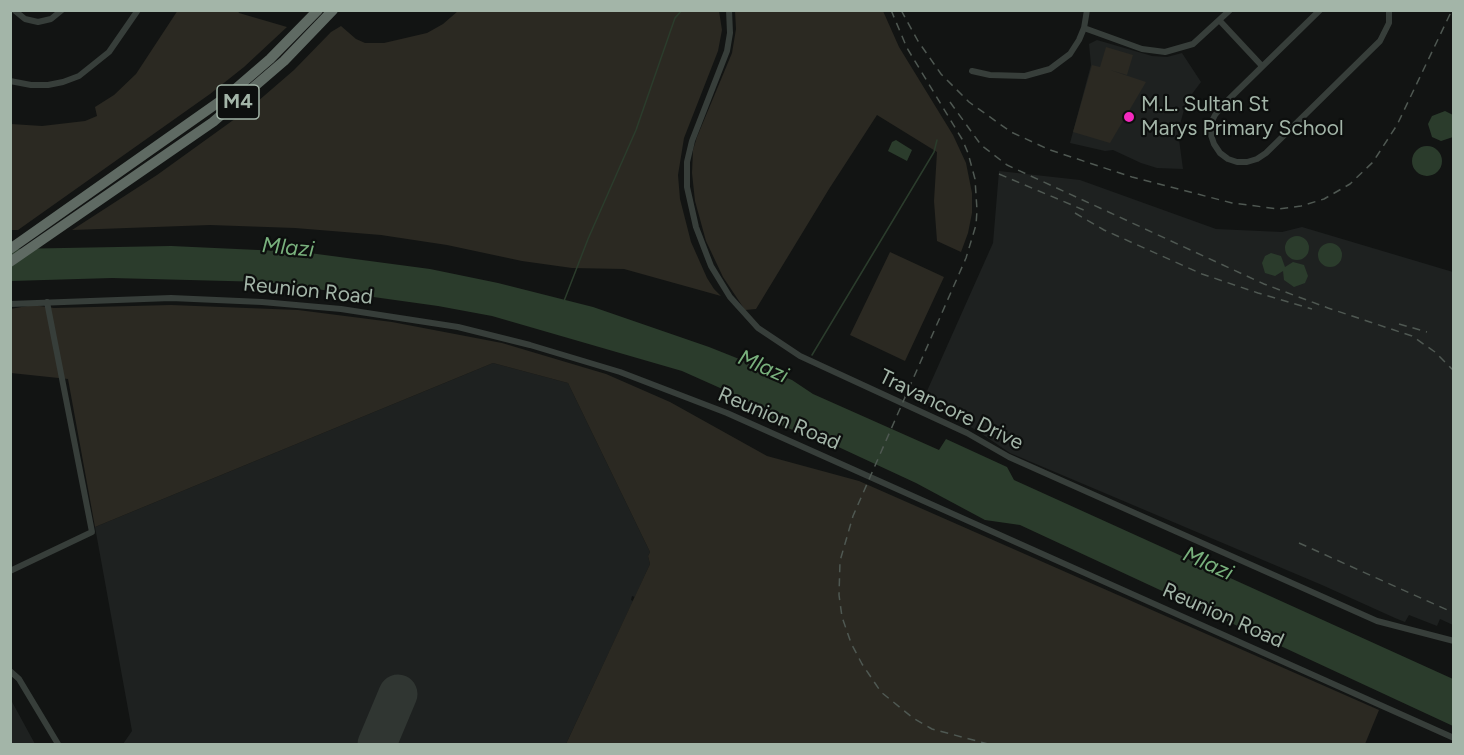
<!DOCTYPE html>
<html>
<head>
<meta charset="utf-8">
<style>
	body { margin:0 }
	#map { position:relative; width:1464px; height:755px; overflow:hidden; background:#121413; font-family:Figtree,sans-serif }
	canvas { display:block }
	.frame { position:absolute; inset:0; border:12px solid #a3b5a8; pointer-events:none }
</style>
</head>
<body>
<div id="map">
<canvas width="1464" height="755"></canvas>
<div class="frame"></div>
</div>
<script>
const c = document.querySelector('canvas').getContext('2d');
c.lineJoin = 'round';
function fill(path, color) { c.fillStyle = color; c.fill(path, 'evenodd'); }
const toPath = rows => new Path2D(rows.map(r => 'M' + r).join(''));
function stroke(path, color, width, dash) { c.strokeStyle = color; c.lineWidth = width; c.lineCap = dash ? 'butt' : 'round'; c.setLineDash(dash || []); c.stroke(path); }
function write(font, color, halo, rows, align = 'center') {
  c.font = font + ' Figtree,sans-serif'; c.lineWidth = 4.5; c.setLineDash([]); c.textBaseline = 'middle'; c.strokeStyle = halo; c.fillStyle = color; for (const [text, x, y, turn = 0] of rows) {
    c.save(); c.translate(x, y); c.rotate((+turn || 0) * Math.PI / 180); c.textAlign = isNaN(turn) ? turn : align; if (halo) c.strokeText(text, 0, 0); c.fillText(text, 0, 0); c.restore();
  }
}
fill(toPath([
	[1097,40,1152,56,1167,57,1182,53,1201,82,1186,102,1178,132,1183,169,1157,168,1141,163,1113,150,1105,151,1070,143,1091,65,1089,44],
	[999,171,1080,180,1216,229,1282,232,1302,227,1453,272,1453,625,1440,619,1437,626,1409,615,1405,622,1395,618,1322,585,1010,453,976,430,923,400,993,243],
	[493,363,568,383,650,552,648,556,650,564,635,597,632,596,631,600,633,601,566,744,123,744,132,731,95,527],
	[11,700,35,744,11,744]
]), '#1e2120');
fill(toPath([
	[178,10,238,11,239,13,287,27,244,67,210,94,18,230,11,230,11,124,42,126,85,121,97,116,95,107,114,95,136,74],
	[458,11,719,11,722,30,718,51,684,138,678,175,680,199,691,242,707,278,714,289,721,296,624,269,572,268,522,261,447,245,381,235,295,228,210,225,72,230,157,175,250,108,294,70,331,32,341,26,356,39,365,43,384,43,427,33,443,24],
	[735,11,883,11,899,47,953,135,966,163,972,193,972,213,968,233,961,252,937,241,934,201,937,152,877,115,829,189,756,309,745,310,723,277,706,241,695,201,692,173,693,150,697,137,732,53,736,29],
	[1106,47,1133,55,1127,75,1110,70,1146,82,1110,143,1073,132,1092,65,1100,67],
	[890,252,944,277,905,361,850,335],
	[33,305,54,308,171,305,298,310,392,322,502,343,606,374,670,402,767,456,859,481,1379,710,1365,744,566,744,650,564,648,556,650,552,568,383,493,363,95,527,68,379,11,373,10,309]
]), '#2b2922');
fill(toPath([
	[1445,111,1453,115,1453,137,1441,141,1432,137,1428,124,1432,116],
	[896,140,912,150,907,161,888,151,892,142],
	'1412 161a15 15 0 1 1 30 0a15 15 0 1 1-30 0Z',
	'1285 248a12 12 0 1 1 24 0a12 12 0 1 1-24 0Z',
	'1318 255a12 12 0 1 1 24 0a12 12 0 1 1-24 0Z',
	[171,246,302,252,430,269,498,283,593,307,709,347,792,380,813,394,939,450,946,439,1007,467,1014,480,1453,679,1453,726,1020,525,985,520,916,483,832,444,823,443,765,418,747,400,682,371,492,316,438,306,266,282,112,278,11,281,10,249],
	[1271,253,1281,256,1285,267,1293,262,1304,265,1308,276,1305,283,1294,287,1284,280,1283,271,1275,276,1265,273,1262,263,1265,256]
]), '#2b3c2c');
stroke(toPath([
	[564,301,588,239,636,130,675,18,682,10],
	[812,355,934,152,937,140]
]), '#2b3c2c', 1.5);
stroke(toPath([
	[377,744,398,694]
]), '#303632', 39);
stroke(toPath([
	[14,10,25,19,38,22,51,19,62,10],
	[729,10,730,33,727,51,692,141,687,162,687,187,696,227,711,266,730,297,758,328,800,356,967,433,1009,457,1377,621,1454,641],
	[1320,10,1223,105,1215,115,1211,123,1211,135,1214,144,1220,153,1228,159,1237,162,1247,162,1257,159,1266,153,1380,41,1389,23,1389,10],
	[1220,21,1262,66],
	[1084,28,1142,49,1165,52,1193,44,1230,10],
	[972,71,990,75,1025,76,1050,69,1070,54,1079,40,1084,28,1087,10],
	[10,81,31,85,48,85,63,82,79,76,109,52,138,10],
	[10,304,171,298,262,302,341,309,458,327,530,345,620,372,727,413,1454,738],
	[10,571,92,532,47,302],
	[10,671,19,679,58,744]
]), '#373e3a', 6);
stroke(toPath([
	[10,249,226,97,270,59,318,10],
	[10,262,213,122,284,61,333,10]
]), '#5f6a63', 10);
stroke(toPath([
	[891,10,907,48,962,139,968,153,975,179,977,210,976,225,966,258,853,516,840,561,839,595,842,617,851,643,862,664,881,692,913,718,932,729,988,744],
	[901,10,918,41,941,74,969,102,1011,132,1050,150,1132,177,1232,203,1279,209,1301,206,1324,199,1350,184,1373,162,1397,125,1452,10],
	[950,102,981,145,1007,165,1264,284,1328,308,1412,336,1435,352,1454,371],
	[999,174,1086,211],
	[1075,213,1104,230,1202,274,1258,293,1312,309],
	[1399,324,1427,332],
	[1299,543,1454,613]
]), '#4f5852', 1.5, [8, 6]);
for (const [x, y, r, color] of [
	[1129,117,6,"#f529bf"]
]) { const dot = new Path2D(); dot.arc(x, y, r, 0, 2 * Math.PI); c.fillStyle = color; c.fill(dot); stroke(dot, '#0d0f0e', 2); }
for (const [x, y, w] of [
	[238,102,42]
]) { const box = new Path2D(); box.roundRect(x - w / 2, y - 17, w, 34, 4.5); c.fillStyle = '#0d0f0e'; c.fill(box); stroke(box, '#a3b5a8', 1.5); }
write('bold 20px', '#a3b5a8', null, [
	["M4",238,102]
]);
write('21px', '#a3b5a8', '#0d0f0e', [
	["M.L. Sultan St",1141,105],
	["Marys Primary School",1141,129]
], 'left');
write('21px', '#a3b5a8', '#0d0f0e', [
	["Reunion Road",308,291,6],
	["Travancore Drive",951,410,26],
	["Reunion Road",779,419,23],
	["Reunion Road",1223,616,24]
]);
write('italic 22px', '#79b17d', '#0d0f0e', [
	["Mlazi",288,248,5],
	["Mlazi",763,367,23],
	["Mlazi",1208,564,24]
]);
</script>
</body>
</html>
